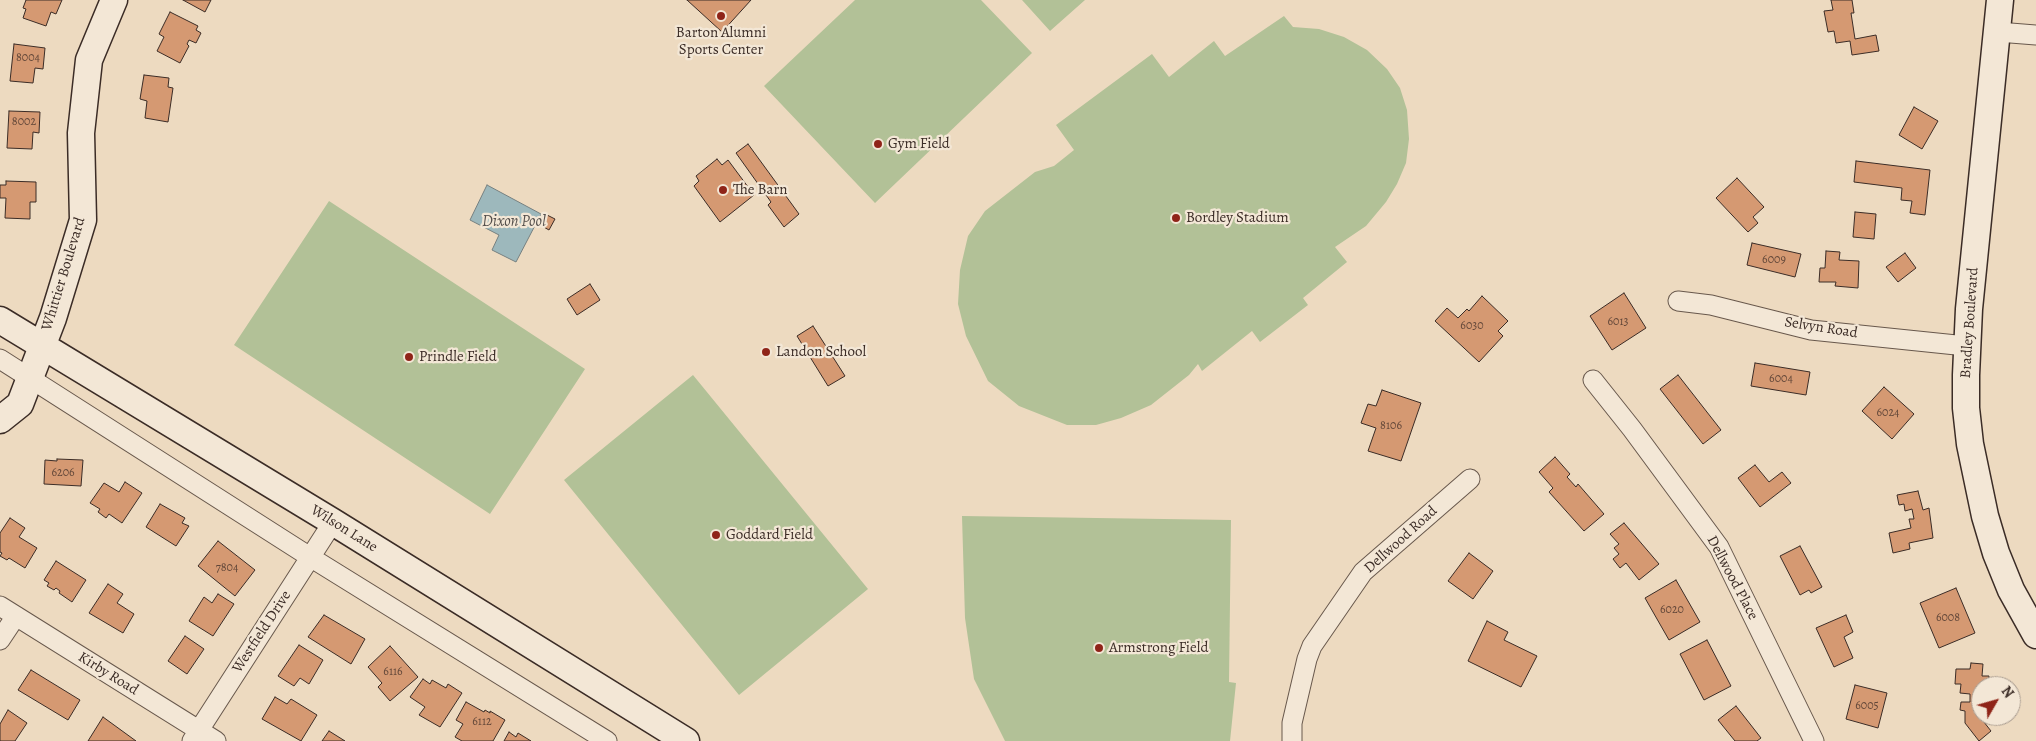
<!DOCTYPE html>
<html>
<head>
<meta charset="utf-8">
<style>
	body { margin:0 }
	#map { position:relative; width:2036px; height:741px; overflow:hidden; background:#eddac0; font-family:Alegreya,serif }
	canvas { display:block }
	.north { position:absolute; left:1971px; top:676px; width:50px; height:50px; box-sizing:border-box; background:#f3e7d6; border:1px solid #a99c90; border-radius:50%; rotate:52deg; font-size:14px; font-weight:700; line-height:20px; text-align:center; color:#3b2c26 }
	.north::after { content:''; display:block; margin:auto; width:18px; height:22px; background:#8f2418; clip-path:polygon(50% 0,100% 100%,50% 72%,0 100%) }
</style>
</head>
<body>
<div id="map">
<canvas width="2036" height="741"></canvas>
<div class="north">N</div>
</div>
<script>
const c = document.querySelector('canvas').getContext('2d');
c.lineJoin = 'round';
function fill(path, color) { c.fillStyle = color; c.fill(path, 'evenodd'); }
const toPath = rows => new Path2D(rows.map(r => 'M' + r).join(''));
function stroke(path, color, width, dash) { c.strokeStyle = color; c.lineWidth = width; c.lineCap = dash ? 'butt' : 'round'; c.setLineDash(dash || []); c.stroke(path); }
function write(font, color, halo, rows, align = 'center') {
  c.font = font + ' Alegreya,serif'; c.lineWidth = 4.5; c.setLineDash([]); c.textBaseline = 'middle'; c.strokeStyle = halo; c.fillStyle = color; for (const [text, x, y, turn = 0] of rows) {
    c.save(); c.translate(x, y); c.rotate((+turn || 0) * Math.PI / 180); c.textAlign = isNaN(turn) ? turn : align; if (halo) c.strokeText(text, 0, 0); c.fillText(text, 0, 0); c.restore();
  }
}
fill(toPath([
	[855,0,981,0,1032,53,875,203,764,86],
	[1022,0,1085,0,1050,31],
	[1284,16,1293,27,1319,29,1344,37,1367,50,1387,69,1400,88,1407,110,1409,139,1406,163,1397,184,1386,202,1366,226,1335,247,1347,262,1303,298,1308,305,1260,342,1252,331,1202,371,1198,364,1189,375,1151,405,1121,418,1096,425,1067,425,1019,406,988,381,966,336,958,304,960,270,968,236,985,211,1035,172,1054,166,1074,150,1056,125,1152,54,1169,77,1214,41,1225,56],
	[329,201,585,369,490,514,234,345],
	[693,375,868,589,739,695,564,480],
	[962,516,1231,520,1229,682,1236,683,1230,741,1005,741,974,679,965,618]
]), '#b2c197');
const water = toPath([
	[487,185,541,214,516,262,492,250,499,235,470,220,487,185]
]);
fill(water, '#9db8bc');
stroke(water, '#768080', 1);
const building = toPath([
	[26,0,62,0,56,14,51,12,46,26,23,18,26,9,23,8,26,0],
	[183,0,211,0,205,12,183,0],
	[687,0,751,0,722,32,687,0],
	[1831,0,1852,0,1854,13,1851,13,1855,39,1876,35,1879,51,1852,55,1850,41,1836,43,1834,31,1828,32,1824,11,1833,10,1831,0],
	[170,12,198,26,196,30,201,33,196,43,189,40,187,44,189,46,180,63,157,51,164,37,159,34,170,12],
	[14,44,45,48,43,69,35,68,33,83,10,81,14,44],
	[144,75,169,78,168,87,173,88,168,122,145,118,147,101,140,99,144,75],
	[1914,107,1938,121,1922,149,1899,135,1914,107],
	[9,111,40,112,39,133,33,132,32,149,7,148,9,111],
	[748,144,799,214,784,227,768,205,771,202,736,153,748,144],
	[717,159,722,165,728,160,754,195,720,222,694,186,699,181,696,176,717,159],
	[1856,161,1930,170,1925,215,1910,213,1912,201,1901,200,1902,188,1854,182,1856,161],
	[1737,178,1764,207,1753,217,1758,223,1748,232,1716,198,1737,178],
	[6,181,36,182,36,202,30,202,30,219,5,218,6,198,0,198,0,185,6,185,6,181],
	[1855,212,1876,214,1874,239,1853,237,1855,212],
	[547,215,555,219,549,230,542,226,547,215],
	[1752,243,1801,254,1795,277,1747,265,1752,243],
	[1826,251,1840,252,1839,260,1859,261,1858,288,1835,286,1836,282,1819,282,1820,268,1825,268,1826,251],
	[1905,253,1916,268,1898,282,1886,267,1905,253],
	[590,284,600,300,577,315,567,299,590,284],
	[1624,293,1646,328,1612,350,1590,316,1624,293],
	[1482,296,1508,321,1498,331,1503,336,1479,362,1435,321,1447,308,1458,318,1467,309,1469,311,1482,296],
	[813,326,845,376,828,386,797,336,813,326],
	[1755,363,1810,372,1806,395,1751,386,1755,363],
	[1678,375,1721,430,1703,444,1660,389,1678,375],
	[1884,387,1914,414,1892,439,1862,411,1884,387],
	[1382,390,1421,403,1401,461,1368,451,1376,428,1361,423,1368,404,1376,406,1382,390],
	[1555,457,1570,474,1567,477,1576,487,1578,484,1604,514,1584,531,1549,492,1553,488,1539,472,1555,457],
	[57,459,83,460,81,486,44,484,45,460,57,461,57,459],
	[1755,465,1769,482,1782,472,1791,483,1760,507,1738,478,1755,465],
	[125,482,142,493,122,523,109,514,106,518,98,512,100,509,90,503,104,483,119,492,125,482],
	[1918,491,1923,510,1929,508,1933,538,1909,543,1910,549,1893,553,1889,533,1911,528,1909,519,1914,519,1912,509,1905,511,1904,504,1899,505,1897,495,1918,491],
	[160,504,185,518,182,523,189,526,176,546,146,527,160,504],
	[10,518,25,528,19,537,37,548,25,568,9,558,7,560,0,556,2,553,0,552,0,533,10,518],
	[1624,523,1659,564,1639,580,1626,563,1620,568,1613,559,1619,554,1614,548,1619,544,1610,534,1624,523],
	[218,541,255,570,235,596,198,566,218,541],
	[1800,546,1822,587,1811,593,1809,590,1800,595,1780,556,1800,546],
	[1469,553,1493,571,1473,599,1448,581,1469,553],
	[56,561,86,580,72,602,59,593,60,591,56,588,54,590,47,586,49,583,44,580,56,561],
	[1676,580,1700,622,1669,640,1645,598,1676,580],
	[108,584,123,594,117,603,134,614,123,633,89,613,108,584],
	[1956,588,1975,633,1939,648,1920,603,1956,588],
	[218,594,234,604,213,636,189,621,204,597,212,603,218,594],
	[324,615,365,639,351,664,308,637,324,615],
	[1846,615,1853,632,1844,637,1853,658,1834,667,1816,628,1846,615],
	[1487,621,1508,632,1504,640,1537,656,1521,687,1468,661,1487,621],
	[185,636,204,649,187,674,168,661,185,636],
	[1707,640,1731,686,1704,700,1680,654,1707,640],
	[299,645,323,660,309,684,300,678,294,686,278,676,299,645],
	[390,646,418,677,390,701,378,687,382,683,368,667,390,646],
	[1971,663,1983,664,1982,676,1989,676,1988,686,1981,686,1980,717,1991,731,1979,741,1965,723,1965,711,1960,710,1961,702,1970,702,1970,694,1960,693,1961,684,1955,684,1956,669,1970,669,1971,663],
	[31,670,80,700,68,720,18,690,31,670],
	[423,679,430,684,432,680,446,688,448,684,462,693,440,727,419,715,425,707,410,697,423,679],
	[1855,685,1887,693,1878,728,1846,719,1855,685],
	[275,697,287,704,291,699,317,715,301,741,262,719,275,697],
	[466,702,484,712,485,710,490,713,490,711,505,720,493,741,462,741,455,737,463,724,456,720,466,702],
	[1736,706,1761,738,1757,741,1735,741,1718,720,1736,706],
	[8,710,27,723,15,741,0,741,0,724,8,710],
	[103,717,136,741,88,741,103,717],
	[329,731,345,741,322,741,329,731],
	[509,732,516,737,518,733,531,741,504,741,509,732]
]);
fill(building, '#d59972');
stroke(building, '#3b2c26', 1);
const street = toPath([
	[1998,32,2036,35],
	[1678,301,1711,305,1811,330,1966,346],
	[0,359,310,557,607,741],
	[1593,380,1632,429,1719,547,1814,741],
	[0,606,216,741],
	[0,640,16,616],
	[192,741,333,522],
	[1292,741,1292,723,1307,659,1312,646,1363,572,1470,479]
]);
const secondary = toPath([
	[2000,0,1969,309,1966,375,1966,408,1970,444,1985,516,1996,553,2011,590,2036,635],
	[0,320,333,522,686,741],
	[0,420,20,404,53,318,83,220,81,133,89,60,114,0]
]);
stroke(street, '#68584c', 21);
stroke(secondary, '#3b2c26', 29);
stroke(street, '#f3e7d6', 19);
stroke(secondary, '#f3e7d6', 26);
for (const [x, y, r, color] of [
	[721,16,5,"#8f2418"],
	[878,144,5,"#8f2418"],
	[723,190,5,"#8f2418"],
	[1176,218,5,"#8f2418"],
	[766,352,5,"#8f2418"],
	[409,357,5,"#8f2418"],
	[716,535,5,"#8f2418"],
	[1099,648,5,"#8f2418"]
]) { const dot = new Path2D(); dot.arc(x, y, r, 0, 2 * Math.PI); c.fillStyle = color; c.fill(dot); stroke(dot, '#f3e7d6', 2); }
write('12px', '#624739', null, [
	["8004",28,58],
	["8002",24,122],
	["6009",1774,260],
	["6013",1618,322],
	["6030",1472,326],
	["6004",1781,379],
	["6024",1888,413],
	["8106",1391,426],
	["6206",63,473],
	["7804",227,568],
	["6020",1672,610],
	["6008",1948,618],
	["6116",393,672],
	["6005",1867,706],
	["6112",482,722]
]);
write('15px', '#3b2c26', '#f3e7d6', [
	["Barton Alumni",721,33,"center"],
	["Sports Center",721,50,"center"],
	["Gym Field",888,144],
	["The Barn",733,190],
	["Bordley Stadium",1186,218],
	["Landon School",776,352],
	["Prindle Field",419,357],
	["Goddard Field",726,535],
	["Armstrong Field",1109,648]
], 'left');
write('15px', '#3b2c26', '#f3e7d6', [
	["Whittier Boulevard",64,274,-73],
	["Bradley Boulevard",1970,323,-86],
	["Selvyn Road",1821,328,9],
	["Wilson Lane",344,529,32],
	["Dellwood Road",1401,540,-42],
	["Dellwood Place",1732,578,62],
	["Westfield Drive",262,632,-57],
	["Kirby Road",108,674,32]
]);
write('italic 16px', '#544f4c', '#f3e7d6', [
	["Dixon Pool",514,222]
]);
</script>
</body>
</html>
